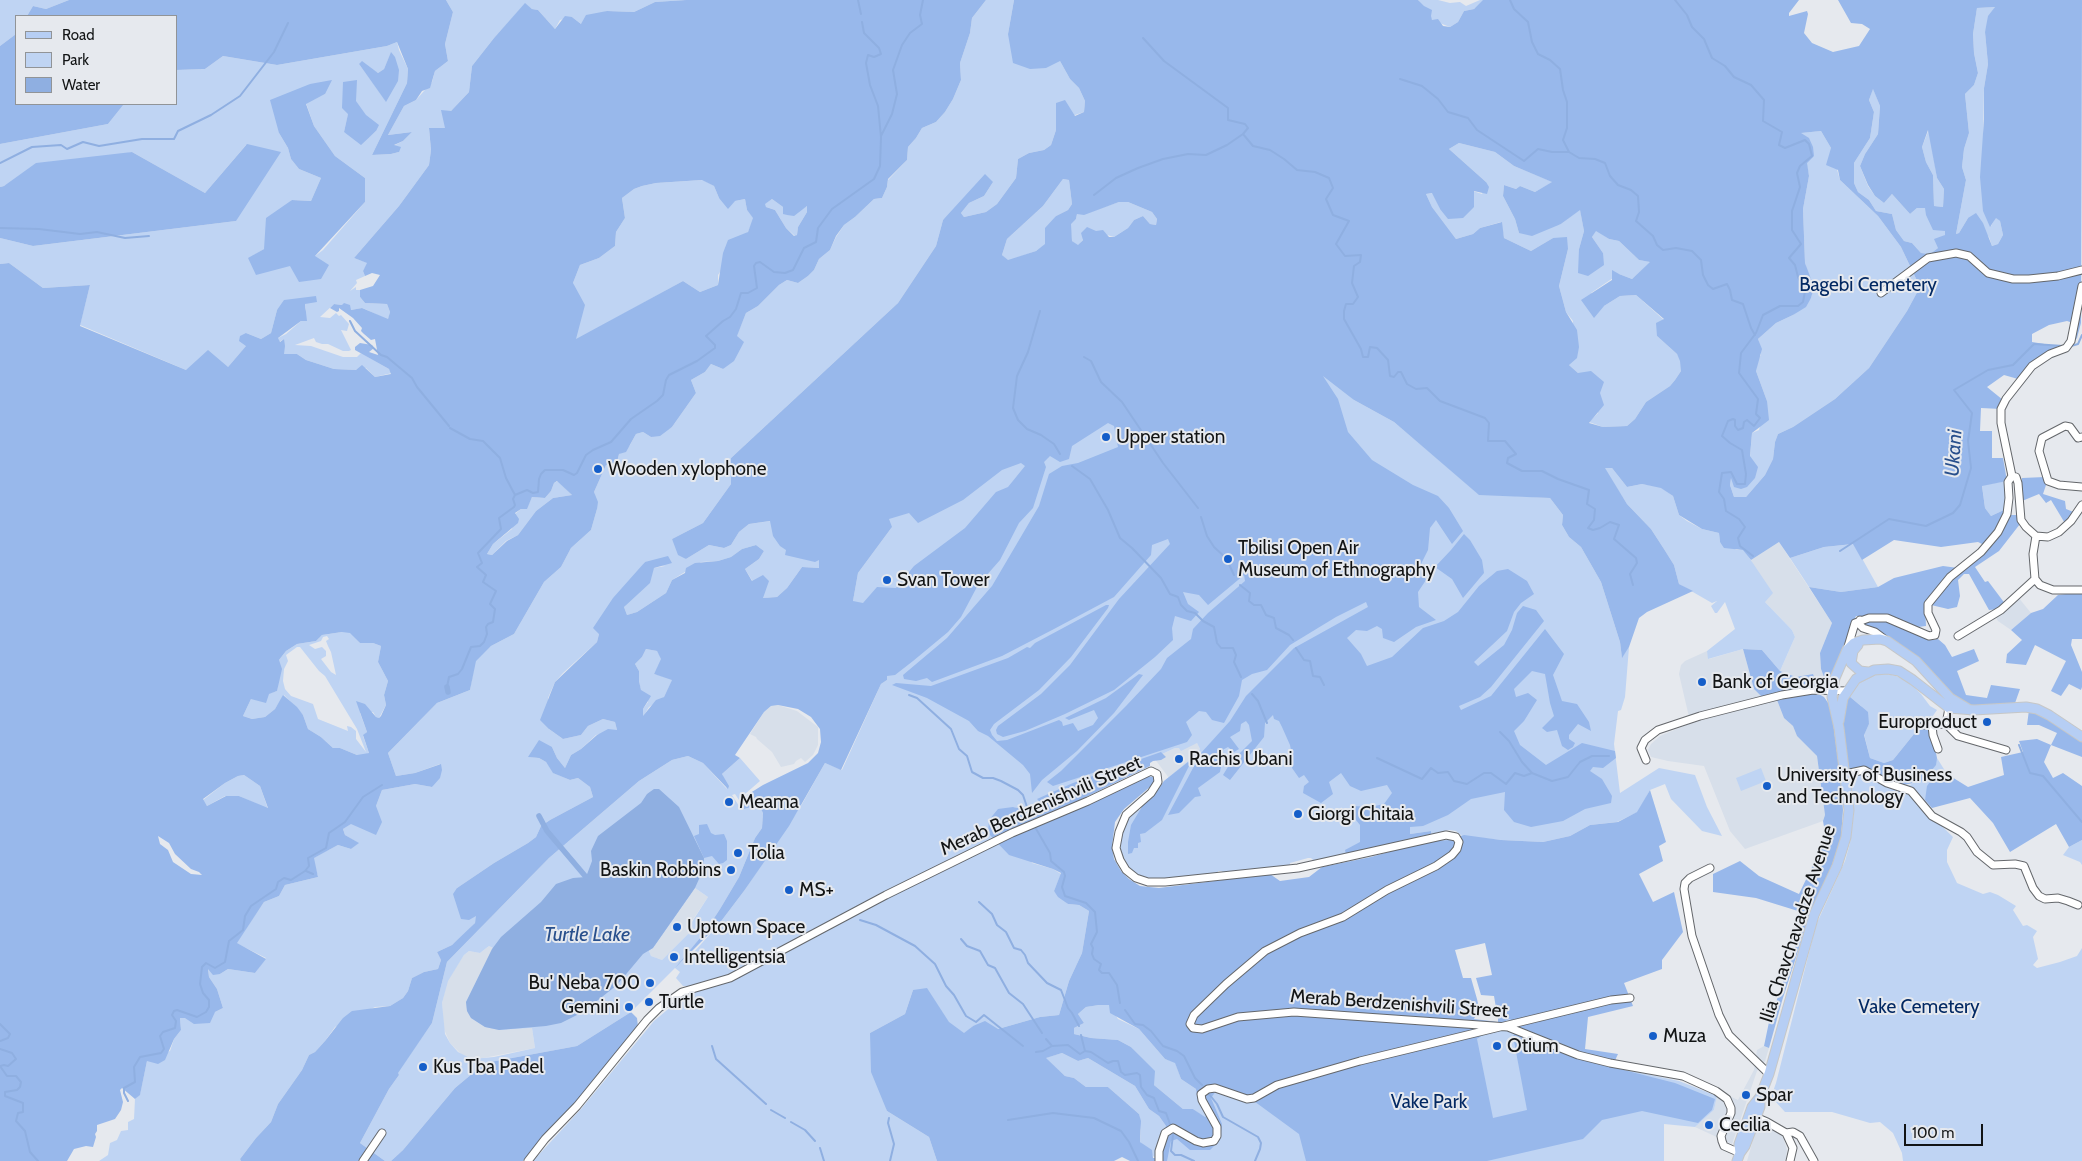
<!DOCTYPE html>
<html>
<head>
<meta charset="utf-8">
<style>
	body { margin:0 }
	#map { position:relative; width:2082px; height:1161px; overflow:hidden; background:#e6e9ee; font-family:Cabin,sans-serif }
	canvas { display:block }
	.legend { position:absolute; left:15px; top:15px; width:162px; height:90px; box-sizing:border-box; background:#e6e9ee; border:1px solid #919497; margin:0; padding:6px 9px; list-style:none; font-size:15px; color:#121415 }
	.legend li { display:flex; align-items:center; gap:10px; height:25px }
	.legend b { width:25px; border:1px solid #919497 }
	.scale { position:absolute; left:1904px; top:1124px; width:79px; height:22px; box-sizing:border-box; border:2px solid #121415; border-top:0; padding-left:6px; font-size:15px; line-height:18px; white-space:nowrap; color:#121415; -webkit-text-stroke:4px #e6e9ee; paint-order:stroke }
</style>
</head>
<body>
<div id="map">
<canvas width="2082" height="1161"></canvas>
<ul class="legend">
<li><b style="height:6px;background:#b6cef4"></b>Road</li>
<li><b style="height:14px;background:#bfd4f3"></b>Park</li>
<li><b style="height:14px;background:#8fafe1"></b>Water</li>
</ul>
<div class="scale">100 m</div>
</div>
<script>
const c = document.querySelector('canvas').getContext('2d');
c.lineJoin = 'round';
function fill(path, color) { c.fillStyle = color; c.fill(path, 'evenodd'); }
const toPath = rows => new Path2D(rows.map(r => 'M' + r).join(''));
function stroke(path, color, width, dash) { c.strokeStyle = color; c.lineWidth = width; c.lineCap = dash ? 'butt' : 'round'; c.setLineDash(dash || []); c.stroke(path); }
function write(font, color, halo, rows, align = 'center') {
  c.font = font + ' Cabin,sans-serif'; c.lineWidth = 4; c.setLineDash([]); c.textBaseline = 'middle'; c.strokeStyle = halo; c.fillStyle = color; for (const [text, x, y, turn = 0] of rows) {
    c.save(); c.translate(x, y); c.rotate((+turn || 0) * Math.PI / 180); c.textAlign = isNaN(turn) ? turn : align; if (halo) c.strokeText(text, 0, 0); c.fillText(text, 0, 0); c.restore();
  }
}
fill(toPath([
	[1779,542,1832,623,1820,653,1821,669,1827,685,1818,686,1813,674,1796,677,1780,671,1795,637,1792,630,1765,602,1751,560],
	[2018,597,2031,613,2011,630,1998,621,1995,616],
	[1743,649,1754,689,1762,697,1689,717,1679,674,1681,665,1685,661,1707,651,1709,659],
	[1777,700,1784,718,1793,726,1797,736,1817,756,1825,815,1823,821,1745,849,1730,831,1704,766,1668,761,1651,757,1648,750,1651,744,1660,736,1691,723],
	[778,705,797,711,818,727,818,745,813,755,805,762,801,758,796,761,794,764,781,767,772,752,757,739,756,737,750,734,764,712,771,706],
	[1197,743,1200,749,1188,762,1169,778,1154,758,1175,748],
	[695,888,708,897,690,924,697,931,694,935,688,934,662,960,651,956,649,951,653,948],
	[489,946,493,948,466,1002,492,1028,499,1030,532,1028,535,1048,478,1059,463,1056,450,1043,443,1027,442,1003,447,981,464,955,469,951,480,953],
	[1764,1046,1769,1048,1765,1061,1757,1071,1732,1144,1695,1127,1714,1110,1717,1096,1725,1094,1738,1100,1754,1070,1757,1050],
	[1768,1126,1783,1137,1787,1150,1786,1159,1784,1161,1747,1161,1755,1133,1762,1127]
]), '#d7dfea');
fill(toPath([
	[0,0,69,0,46,9,33,6,27,16,16,16,16,34,0,46],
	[446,0,686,0,655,2,634,12,607,11,581,24,572,17,560,20,555,29,538,10,532,9,525,4,494,38,472,66,469,92,451,111,445,128,429,129,431,150,429,165,399,206,354,258,368,263,363,271,365,276,356,280,357,283,350,291,356,287,356,290,360,290,360,297,365,303,387,304,390,312,388,320,367,310,362,308,351,310,342,305,334,304,320,317,330,318,336,313,339,316,341,315,349,324,347,331,341,330,351,350,349,351,343,351,328,344,322,344,316,342,314,338,295,345,311,346,343,357,357,357,361,353,389,369,392,373,375,377,366,368,356,370,334,369,306,360,297,354,283,355,284,339,279,342,278,338,286,334,301,321,306,309,305,304,316,297,277,310,271,333,261,339,246,333,247,345,228,367,186,370,80,325,90,285,43,288,9,263,0,264,0,238,33,246,236,221,246,145,205,193,132,152,0,187,0,144,108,124,124,104,176,104,176,70,205,69,223,56,277,65,387,46,397,42,399,50,408,69,407,83,372,155,391,154,399,152,393,146,403,141,412,132,388,135,404,106,416,100,432,82,435,71,448,61,445,44,453,12],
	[391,53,386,101,359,64,378,73,384,69],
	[356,80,355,101,376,131,369,137,344,132],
	[310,84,325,94,306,103,314,126,335,156,365,178,365,202,323,250,315,256,248,259,264,249,292,200,311,201,321,178,299,169,291,159,288,148,279,133],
	[986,0,1014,0,1008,34,1060,61,1070,79,1079,88,1085,101,1084,112,1057,121,1056,130,1051,145,1044,150,1029,153,1018,159,1016,178,997,204,986,212,964,217,961,213,969,203,984,196,993,182,943,220,936,246,898,303,731,458,731,484,703,523,672,539,686,559,709,545,724,548,731,545,739,532,749,524,771,521,1244,245,1354,400,1394,422,1479,494,1550,498,1563,515,1562,525,1569,537,1581,547,1601,582,1620,642,1622,657,1629,647,1625,697,1621,710,1618,711,1614,744,1620,793,1659,768,1695,775,1707,807,1722,836,1702,831,1671,799,1665,784,1650,790,1638,812,1617,822,1590,825,1570,836,1543,842,1501,840,1462,836,1456,831,1449,830,1431,834,1431,831,1410,834,1346,854,1315,862,1311,858,1308,858,1290,863,1290,866,1223,873,1222,871,1218,871,1218,873,1154,879,1137,875,1130,870,1122,855,1120,845,1123,832,1129,818,1136,809,1140,810,1143,805,1153,797,1164,781,1192,758,1200,749,1197,743,1181,751,1179,748,1175,748,1047,808,1024,809,1013,807,1032,863,1053,869,1061,874,1054,891,1068,904,1079,905,1089,911,1082,953,1069,981,1059,1015,1040,1017,998,1029,973,1026,964,1034,949,1023,930,994,913,990,905,1014,870,1033,887,1111,929,1137,937,1161,533,1161,581,1109,654,1021,667,1010,689,997,686,986,683,986,676,978,680,972,675,968,631,1012,577,1046,485,1063,455,1088,403,1150,391,1161,385,1161,360,1143,389,1089,399,1075,397,1073,432,1023,447,962,549,858,639,781,672,760,688,756,703,763,727,789,722,774,740,758,760,781,745,794,741,803,735,794,732,795,739,806,744,809,759,804,763,813,762,828,755,838,739,877,720,909,705,932,679,964,694,952,719,924,744,891,802,804,825,763,842,770,881,684,887,680,853,601,858,573,892,527,819,568,802,567,787,588,777,597,763,598,745,569,759,559,764,551,756,545,742,549,731,557,718,561,701,562,672,580,666,593,637,612,627,615,624,607,654,568,665,566,645,562,599,634,597,642,563,673,555,682,548,698,549,729,563,739,581,735,588,726,603,719,615,722,617,730,596,735,581,749,571,755,565,768,557,758,552,747,529,757,539,758,546,762,554,773,570,780,578,778,590,787,593,797,550,820,541,826,536,837,528,843,494,863,457,888,477,916,475,923,463,936,452,945,437,952,441,960,438,969,424,972,412,978,408,991,403,998,390,1006,375,1007,335,1027,325,1041,315,1052,309,1055,302,1070,278,1104,271,1122,256,1138,240,1159,241,1161,99,1161,108,1155,110,1143,117,1140,121,1131,128,1130,128,1122,134,1119,135,1099,140,1094,147,1061,170,1051,174,1039,181,1030,180,1018,215,1012,223,1008,217,989,209,977,208,968,220,974,228,969,255,973,266,958,236,943,264,902,279,896,285,885,318,877,313,858,338,845,351,849,358,843,345,835,343,829,376,806,382,790,415,784,432,787,440,764,415,773,396,776,388,753,437,703,470,690,475,661,491,646,514,634,544,582,561,567,571,548,591,530,597,509,594,492,606,465,617,462,619,454,630,445,636,434,643,432,651,437,672,427,696,393,691,380,705,372,711,364,723,369,746,313,758,306,779,285,787,280,798,283,808,276,814,270,819,259,830,250,836,237,844,225,855,217,874,199,882,198,887,187,888,180,907,160,908,147,916,138,922,128,936,122,945,112,953,99,961,80,960,63,970,33,972,18],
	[695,888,708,897,690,925,696,931,694,935,688,934,662,960,651,956,649,951,653,948],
	[489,946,493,948,466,1002,467,1011,471,1018,485,1027,499,1030,532,1028,535,1048,494,1057,472,1059,458,1052,450,1043,445,1034,442,1003,448,981,464,955,469,951,480,953],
	[1418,0,1438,0,1450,3,1460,2,1466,6,1480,0,1483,0,1483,2,1474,9,1464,11,1458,22,1450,27,1432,20],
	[1995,7,1985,32,1988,64,1984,88,1983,144,1991,226,1996,217,2000,221,2003,235,1998,244,1992,246,1989,237,1968,218,1959,233,1956,234,1966,180,1962,167,1964,149,1969,133,1965,94,1974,85,1978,73,1974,53,1973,34,1977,8],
	[1873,88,1880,106,1878,134,1865,154,1860,166,1868,186,1875,196,1884,203,1892,194,1910,214,1917,208,1926,207,1945,230,1945,235,1938,248,1930,254,1921,253,1912,243,1904,241,1896,230,1892,214,1876,211,1869,200,1858,192,1854,183,1854,163,1870,138,1874,112,1869,100],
	[1929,129,1937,178,1944,189,1943,207,1934,206,1933,175,1926,162,1922,147],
	[1821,131,1831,148,1840,180,1878,216,1901,247,1920,287,1907,311,1869,368,1835,399,1793,427,1778,434,1775,442,1773,459,1765,475,1746,497,1734,497,1730,485,1731,477,1750,457,1752,433,1759,430,1767,401,1756,371,1757,360,1761,355,1760,345,1758,339,1776,323,1793,315,1811,298,1812,293,1805,263,1803,209,1809,176,1800,133],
	[1459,143,1495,152,1514,166,1553,182,1535,192,1520,186,1516,189,1504,185,1503,196,1515,219,1519,233,1561,224,1580,209,1584,231,1579,249,1603,253,1592,237,1596,230,1609,239,1619,241,1639,260,1651,262,1632,279,1619,274,1591,293,1604,306,1620,296,1636,295,1664,320,1657,336,1677,354,1681,361,1681,371,1675,380,1670,386,1646,402,1635,419,1627,426,1603,427,1589,422,1598,413,1578,373,1569,365,1573,321,1566,312,1559,286,1568,249,1553,238,1531,251,1504,238,1501,222,1480,228,1473,234,1456,239,1432,207,1426,194,1433,193,1440,209,1473,191,1482,194,1486,182,1449,149],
	[1063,179,1069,180,1072,204,1068,210,1056,216,1045,245,1036,251,1008,261,1002,255,1007,239,1043,206],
	[703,180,714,186,719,198,735,201,745,199,747,210,754,218,748,232,718,275,718,285,700,292,683,281,576,340,573,283,580,265,599,258,615,246,616,232,625,218,622,198,634,189,642,186,656,183],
	[772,199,783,207,787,215,798,211,807,206,807,212,798,227,797,235,795,236,786,228,775,210,766,207,764,204],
	[1119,202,1128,202,1152,212,1157,219,1156,225,1150,224,1143,216,1134,220,1128,228,1114,237,1090,230,1078,246,1072,241,1070,224,1076,219,1077,214,1084,214],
	[1604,468,1612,468,1627,487,1642,484,1661,487,1673,496,1679,515,1687,521,1702,529,1719,533,1720,542,1737,550,1744,550,1773,593,1765,602,1792,630,1795,637,1780,671,1762,650,1743,649,1708,659,1707,651,1735,629,1725,602,1717,613,1715,613,1711,606,1717,601,1712,603,1679,584,1674,565,1664,549,1651,529,1627,504],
	[558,481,572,495,553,498,536,511,518,535,506,541,492,555,487,554,493,544,512,529,515,514,521,509,526,509,532,497,545,498,551,491,554,483],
	[2007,481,2006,509,1991,516,1985,508,1982,485],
	[1854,544,1878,587,1841,592,1809,587,1790,558,1824,547],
	[342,632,350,632,360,643,373,643,381,646,378,662,388,681,384,695,386,705,379,718,376,717,373,712,360,713,367,732,363,736,369,753,365,755,357,755,340,748,333,748,321,737,308,729,303,715,284,695,275,709,265,717,252,719,243,716,251,699,277,691,279,660,286,651,297,644,316,641,322,635],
	[327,636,329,639,326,641,328,646,331,652,336,675,331,672,321,659,326,656,326,651,322,647,315,649,309,645,321,641,323,637],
	[297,647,300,647,319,671,325,676,357,729,366,752,356,739,356,731,351,727,347,726,348,731,318,719,313,704,291,696,285,689,283,681,284,669,288,661,286,655],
	[646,649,657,651,662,659,654,674,673,679,664,697,649,707,643,717,643,709,648,702,641,691,639,681,639,671,635,664,642,657],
	[1883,673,1896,676,1909,682,1921,694,1930,706,1937,710,1925,727,1918,729,1893,760,1884,763,1870,758,1864,734,1869,724,1861,706,1849,696,1860,682,1872,675],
	[1937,758,1947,774,1934,776,1925,800,1932,808,1931,811,1899,786,1910,785,1931,772],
	[1761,768,1766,781,1741,791,1736,778],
	[1864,772,1911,796,1953,837,1947,850,1947,862,1957,883,1983,894,1990,892,1998,895,2016,906,2013,910,2023,926,2027,925,2037,931,2033,937,2038,959,2033,965,2037,968,2060,962,2077,956,2082,948,2082,1161,1903,1161,1902,1153,1893,1133,1880,1122,1870,1123,1832,1112,1785,1112,1775,1101,1770,1100,1776,1083,1816,925,1845,861,1850,843,1854,811,1850,775],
	[244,775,260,786,268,809,239,796,225,796,207,806,203,800,225,783,238,776],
	[2082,840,2082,865,2080,862,2063,855,2069,847],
	[1099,1005,1109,1005,1118,1019,1139,1029,1165,1059,1175,1062,1181,1079,1196,1089,1197,1098,1208,1115,1205,1118,1193,1109,1183,1109,1154,1085,1154,1071,1131,1047,1118,1040,1091,1038,1074,1034,1074,1028,1084,1023,1078,1014,1086,1007],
	[1509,1019,1520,1024,1513,1036,1612,1067,1679,1081,1717,1096,1714,1110,1695,1127,1664,1124,1664,1161,1165,1161,1171,1134,1211,1145,1221,1130,1205,1080,1477,1039],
	[1062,1053,1078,1061,1088,1058,1135,1086,1149,1109,1159,1116,1166,1126,1160,1138,1155,1158,1140,1142,1141,1130,1139,1114,1108,1087,1086,1087,1074,1078,1065,1076,1045,1058]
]), '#bfd4f3');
fill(toPath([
	[69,0,446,0,453,12,445,44,448,61,435,71,430,88,422,91,416,100,404,106,388,135,412,132,403,141,394,145,401,147,399,152,391,154,372,155,407,83,408,69,397,42,387,46,277,65,223,56,205,69,176,70,176,16,27,16,33,6,46,9],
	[686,0,986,0,972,18,970,33,960,63,961,80,953,99,945,112,936,122,922,128,916,138,908,147,907,160,888,179,887,187,882,198,874,199,855,217,844,225,836,236,830,250,819,259,814,270,808,276,798,283,787,280,779,285,758,306,746,313,737,336,744,342,734,361,723,369,711,364,705,372,691,380,696,393,672,427,660,436,651,437,643,432,636,434,626,452,619,454,617,462,606,465,594,492,598,502,597,509,591,530,571,548,561,567,544,582,514,634,491,646,476,661,470,690,437,703,388,753,396,776,415,773,441,764,442,770,440,778,432,787,415,784,382,790,376,806,382,822,376,835,351,824,343,829,345,835,359,843,351,849,338,845,314,858,318,877,285,885,279,896,264,902,237,943,266,959,255,973,228,969,220,974,213,975,208,969,209,977,217,989,223,1008,215,1012,210,1023,194,1024,185,1018,180,1018,181,1030,174,1039,165,1060,158,1064,147,1061,140,1095,135,1099,122,1088,120,1090,123,1102,121,1110,115,1119,97,1125,97,1131,95,1134,96,1137,93,1147,86,1146,74,1149,67,1161,0,1161,0,264,9,263,43,288,90,285,80,326,186,370,208,350,228,367,246,346,239,341,240,336,246,333,261,339,271,333,277,310,284,300,316,296,317,302,305,304,307,321,301,321,278,338,280,342,284,339,285,346,284,354,297,354,306,360,334,369,356,370,362,365,375,377,391,374,389,369,355,350,355,347,360,343,372,345,374,348,369,352,378,355,375,339,371,340,364,334,361,331,362,328,353,318,339,308,339,311,337,312,330,308,334,304,342,305,344,303,350,305,351,310,362,308,388,319,390,312,387,304,365,303,360,297,360,290,373,286,380,275,372,273,365,276,363,271,367,263,354,258,399,206,429,165,431,150,429,128,445,128,441,110,451,111,469,92,472,66,494,38,525,3,532,9,538,10,555,29,565,16,572,17,581,24,586,15,607,11,634,12,655,2],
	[702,180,714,186,719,198,728,209,735,201,745,199,747,210,753,218,748,232,728,240,723,253,718,285,700,292,683,281,576,339,585,305,573,283,580,265,599,258,615,246,616,232,625,218,622,198,634,189,642,186,656,183],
	[772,199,783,207,783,214,787,215,794,216,807,206,807,212,798,227,797,235,794,236,786,228,775,210,766,207,765,204],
	[557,481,572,495,553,498,536,511,518,535,507,541,492,555,487,554,493,544,518,523,519,519,515,513,521,509,527,509,532,497,545,498,551,491,554,483],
	[342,632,350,633,360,643,373,643,381,646,378,662,388,681,384,695,386,705,381,716,379,718,376,717,365,704,356,701,367,732,363,735,369,753,357,755,340,748,333,748,321,737,308,729,303,715,297,707,283,695,275,709,265,717,252,719,243,716,251,699,266,703,269,694,277,691,282,669,279,660,286,651,297,644,316,641,322,635],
	[244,775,260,786,268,808,239,796,226,796,207,806,203,799,225,783,238,776],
	[158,836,169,843,175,854,191,869,199,872,202,875,191,874,173,862,168,850,160,844],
	[1014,0,1418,0,1424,6,1432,10,1431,16,1432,20,1438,19,1443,26,1450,27,1458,22,1464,11,1474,9,1483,0,1799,0,1789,13,1789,16,1807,11,1808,14,1804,33,1812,43,1833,52,1859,46,1870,29,1862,24,1851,23,1838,0,2082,0,2081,323,2077,338,2073,343,2073,323,2067,321,2049,325,2032,334,2032,342,2057,346,2056,351,2018,379,2004,375,1987,387,2003,400,2001,409,1981,408,1980,431,1992,431,1992,458,2003,458,2007,481,1982,486,1985,508,1991,516,2006,509,2003,520,1986,546,1978,542,1941,547,1894,540,1862,560,1853,544,1824,547,1790,558,1779,542,1751,560,1743,550,1724,548,1720,542,1719,533,1702,529,1679,515,1673,496,1661,488,1642,484,1627,487,1612,468,1605,468,1627,504,1651,529,1664,549,1674,565,1679,584,1693,591,1647,612,1639,618,1629,647,1622,658,1620,642,1601,582,1581,547,1569,537,1562,525,1563,515,1550,498,1479,495,1394,422,1354,400,1323,376,1338,399,1348,432,1372,460,1413,485,1438,496,1449,508,1463,531,1452,544,1436,520,1430,528,1428,550,1419,568,1426,580,1418,592,1419,607,1436,620,1416,627,1394,642,1383,638,1382,629,1377,626,1367,631,1356,630,1347,638,1361,654,1367,666,1392,657,1423,628,1444,621,1458,612,1479,586,1497,571,1508,569,1527,581,1534,594,1521,603,1514,612,1507,631,1474,662,1478,666,1504,645,1512,630,1517,613,1523,606,1536,610,1544,621,1491,687,1480,697,1459,706,1461,710,1491,696,1545,629,1564,654,1553,675,1562,701,1577,704,1589,722,1591,731,1578,724,1569,735,1569,739,1575,743,1573,747,1568,750,1562,746,1557,730,1547,732,1542,728,1554,716,1550,703,1545,674,1532,671,1514,689,1516,697,1528,693,1537,700,1524,721,1514,731,1520,745,1546,765,1582,743,1615,751,1616,758,1603,768,1593,767,1590,771,1602,779,1612,796,1611,803,1585,809,1563,821,1531,827,1514,822,1504,810,1505,792,1471,799,1448,815,1423,826,1410,827,1410,834,1431,831,1431,834,1346,854,1345,850,1360,842,1360,825,1352,815,1353,806,1370,807,1384,804,1392,793,1387,785,1361,791,1350,786,1341,773,1329,782,1333,794,1321,803,1303,793,1304,786,1309,782,1304,775,1299,778,1292,768,1293,760,1290,745,1282,727,1279,721,1274,719,1273,715,1265,723,1264,737,1230,780,1223,775,1231,762,1252,741,1249,725,1246,721,1241,724,1240,731,1230,737,1239,749,1234,752,1228,747,1217,753,1222,762,1220,772,1198,788,1201,796,1195,797,1179,813,1168,815,1201,753,1230,721,1246,696,1294,648,1368,607,1366,602,1336,617,1290,645,1267,670,1252,674,1242,680,1239,696,1224,723,1212,720,1206,712,1199,711,1186,722,1192,735,1187,742,1053,786,1047,782,1061,771,1126,706,1161,669,1167,658,1191,639,1193,629,1208,613,1245,581,1244,575,1208,605,1199,595,1183,592,1188,604,1199,612,1191,621,1175,616,1172,628,1173,640,1155,657,1114,690,1065,714,1025,731,1003,737,997,734,996,730,998,726,1041,694,1070,665,1119,599,1170,544,1168,539,1152,545,1151,555,1114,597,1054,629,1002,656,932,682,927,678,916,681,904,679,903,675,947,638,992,586,1039,506,1049,474,1062,466,1078,463,1118,447,1114,426,1108,423,1072,446,1069,459,1060,462,1050,456,1044,462,1046,467,1033,508,1019,523,1000,560,978,585,961,617,948,632,913,661,895,675,887,676,887,680,881,684,841,770,825,763,789,826,744,891,719,924,675,968,705,932,720,909,739,877,755,838,762,828,763,813,759,805,744,809,742,807,747,795,763,785,808,763,818,753,821,742,820,729,811,717,798,709,778,705,771,706,764,712,735,755,740,758,722,774,729,786,728,789,703,763,688,756,672,760,639,781,549,858,447,962,432,1023,398,1073,399,1075,389,1089,360,1143,385,1161,241,1161,240,1159,256,1138,271,1122,278,1104,302,1070,309,1055,315,1052,325,1041,343,1018,352,1011,390,1006,403,998,408,991,412,978,424,972,438,969,441,960,437,952,452,945,475,923,476,916,469,920,461,919,453,894,457,888,494,863,528,843,536,837,541,826,550,820,593,797,590,787,578,778,570,780,553,773,546,762,539,758,528,757,539,740,552,747,557,758,565,768,571,755,581,749,597,735,608,729,617,730,615,722,603,719,588,726,581,735,563,739,549,729,540,720,555,682,597,642,599,634,593,628,613,598,645,562,668,556,672,563,654,568,650,583,624,607,627,615,637,612,666,593,672,580,685,573,686,568,695,563,718,561,731,557,742,549,756,545,764,551,759,559,745,569,752,581,763,575,769,581,763,598,777,597,787,588,802,567,819,568,819,560,815,562,785,555,786,550,780,546,773,536,770,521,749,524,739,532,731,545,724,548,709,545,686,559,678,555,672,539,703,523,731,484,731,458,898,303,936,246,943,220,985,174,993,182,984,196,969,203,961,213,964,217,986,212,997,204,1016,178,1018,159,1029,153,1044,150,1051,145,1056,130,1056,103,1065,100,1075,116,1084,112,1085,101,1079,88,1070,79,1060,61,1046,68,1030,69,1013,63,1008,34],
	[1995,7,1988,16,1985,32,1988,64,1984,88,1984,119,1980,177,1983,211,1990,227,1996,218,2000,221,2003,235,1998,244,1992,246,1983,223,1976,213,1968,218,1959,233,1956,234,1966,180,1962,167,1964,149,1969,133,1965,94,1974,85,1978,73,1974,53,1973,34,1977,8],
	[1873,89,1880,106,1878,134,1865,154,1860,166,1868,185,1875,196,1884,203,1892,194,1910,214,1917,208,1925,208,1926,215,1933,230,1945,231,1945,235,1934,239,1938,248,1930,254,1921,253,1912,243,1904,241,1896,230,1892,214,1876,211,1869,200,1858,192,1854,183,1854,163,1870,138,1874,112,1869,100],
	[1928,130,1937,178,1944,189,1943,207,1934,206,1933,175,1926,162,1922,147],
	[1821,131,1831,148,1826,165,1838,170,1840,180,1878,216,1901,247,1920,287,1907,311,1869,368,1835,399,1793,427,1778,434,1775,442,1773,459,1765,475,1746,497,1734,497,1730,485,1731,478,1734,487,1741,489,1747,487,1755,478,1758,467,1750,456,1752,433,1769,420,1767,401,1756,371,1762,349,1758,339,1776,323,1793,315,1806,307,1811,298,1814,287,1805,263,1803,209,1809,176,1807,163,1814,156,1813,147,1809,138,1801,133],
	[1459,143,1495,152,1514,166,1552,182,1535,192,1520,186,1516,189,1504,185,1503,196,1515,219,1519,233,1532,236,1561,224,1580,210,1584,231,1579,249,1578,273,1588,276,1604,265,1603,253,1592,237,1596,231,1609,239,1619,241,1639,260,1650,262,1632,279,1619,274,1612,270,1612,280,1581,300,1594,318,1604,306,1620,296,1636,295,1664,319,1656,323,1657,336,1677,354,1680,361,1681,371,1675,380,1670,386,1646,402,1635,419,1627,426,1603,427,1589,423,1604,405,1600,393,1604,382,1591,371,1578,373,1569,365,1577,358,1579,347,1577,330,1566,312,1559,286,1568,249,1567,237,1553,238,1531,251,1504,238,1502,222,1480,228,1473,234,1456,239,1432,207,1426,194,1432,193,1440,209,1448,219,1463,218,1474,207,1474,191,1487,194,1489,187,1486,182,1449,149],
	[1063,179,1069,180,1072,204,1068,210,1056,216,1045,228,1045,244,1036,251,1008,260,1002,255,1007,239,1043,206],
	[1119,202,1128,202,1152,212,1157,219,1156,225,1150,224,1143,216,1134,220,1128,228,1114,237,1109,237,1103,230,1096,231,1087,227,1081,233,1083,240,1078,245,1072,241,1071,224,1076,219,1077,214,1084,215],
	[1021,463,1025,466,1008,487,996,492,965,528,914,566,896,588,877,587,863,603,853,601,858,573,892,527,889,519,909,513,918,523,963,500,1002,470],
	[646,649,657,651,661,659,654,674,672,680,664,697,656,700,643,716,643,709,651,696,641,690,639,681,639,671,635,664,642,657],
	[16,34,16,104,124,104,108,124,0,144,0,46],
	[391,52,395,57,399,70,398,81,386,102,359,64,362,61,378,73,384,69],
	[332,80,325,94,306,104,314,126,335,156,365,178,365,202,315,256,329,265,321,279,299,282,290,266,256,275,248,258,264,249,266,218,292,200,311,201,321,178,299,169,291,159,288,148,279,133,270,100,310,84],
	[357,80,356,101,366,115,379,125,376,131,361,145,344,132,348,114,342,108,343,82],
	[247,144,281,152,236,221,33,246,0,238,0,187,4,186,36,163,132,152,205,193],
	[2045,477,2047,482,2043,494,2065,501,2066,509,2076,513,2066,525,2051,500,2046,503,2039,494,2022,501,2022,478],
	[2009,515,2018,515,2020,524,1999,551,1975,567,1985,582,1988,581,2006,605,2000,609,1989,610,1969,574,1964,574,1958,580,1960,596,1957,607,1948,609,1931,605,1954,575,1990,546,2001,535],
	[1464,534,1470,540,1482,560,1484,573,1463,598,1452,579,1435,567,1451,550],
	[1943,566,1958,568,1925,606,1926,626,1918,627,1890,617,1856,616,1827,685,1821,669,1820,653,1832,623,1809,587,1841,592,1878,587,1894,578],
	[2074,593,2082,594,2082,639,2072,639,2071,645,2082,672,2082,687,2081,690,2069,684,2061,696,2051,691,2066,661,2035,645,2026,665,2006,663,2007,654,2022,640,2011,630,2031,613,2043,609,2058,595],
	[1106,605,1109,605,1108,608,1071,657,1039,690,994,724,990,730,992,735,997,741,1007,740,1059,720,1062,722,1063,726,1073,723,1078,731,1093,725,1098,718,1094,710,1069,720,1065,718,1106,698,1139,674,1143,675,1114,713,1077,751,1042,780,1032,793,1030,774,1023,765,988,736,978,731,969,721,927,698,892,685,896,683,931,686,1008,658,1027,647,1030,648,1035,643],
	[1887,621,1933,640,1938,639,1945,645,1952,657,1974,649,1979,661,1957,671,1966,695,1987,698,1991,685,2020,689,2014,706,1972,707,1956,702,1926,668,1863,624,1867,622],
	[1743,649,1762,650,1780,671,1796,677,1813,674,1818,686,1762,697,1754,689],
	[1817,693,1824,697,1831,707,1840,775,1843,810,1841,838,1829,874,1809,917,1782,1001,1769,1048,1764,1046,1769,1022,1801,931,1798,911,1756,898,1713,892,1713,874,1740,861,1759,876,1799,894,1826,838,1823,821,1825,815,1817,756,1797,736,1793,726,1784,718,1777,700],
	[1849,696,1868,712,1869,724,1864,735,1870,758,1884,763,1893,760,1918,729,1922,727,1929,729,1932,733,1937,758,1936,765,1923,781,1899,786,1875,774,1849,770,1842,717],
	[2029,710,2046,717,2082,742,2082,757,2051,745,2044,762,2053,778,2063,773,2082,786,2082,840,2069,847,2056,824,2010,852,1993,823,1970,798,1932,808,1925,800,1927,786,1934,776,1947,774,1968,787,2004,775,2001,757,2023,752,2019,741,2037,739,2051,745,2057,733,2039,725,2027,725],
	[1161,752,1166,757,1161,760,1153,761,1150,763,1150,766,1053,813,1059,817,1147,776,1153,777,1155,781,1151,786,1124,809,1115,822,1112,847,1114,859,1121,871,1129,879,1140,886,1159,888,1270,874,1280,881,1309,877,1322,867,1371,857,1428,841,1450,840,1464,835,1501,840,1543,842,1570,836,1590,825,1618,822,1637,812,1650,790,1666,842,1659,846,1663,861,1639,874,1653,902,1674,892,1683,932,1662,960,1662,969,1624,983,1633,1006,1588,1017,1585,1049,1618,1054,1612,1067,1675,1083,1715,1099,1712,1110,1698,1123,1642,1111,1602,1120,1583,1139,1487,1161,1306,1161,1299,1134,1247,1096,1216,1091,1211,1098,1222,1124,1220,1140,1210,1150,1190,1150,1177,1139,1171,1141,1167,1161,1130,1161,1122,1157,1114,1161,937,1161,929,1137,887,1111,871,1072,870,1033,905,1014,913,990,927,988,949,1022,964,1033,973,1026,985,1021,998,1029,1040,1017,1059,1015,1069,981,1082,953,1089,911,1079,905,1068,904,1058,897,1054,891,1061,873,1053,869,1009,855,988,833,989,820,998,809,1013,807,1024,809,1046,808,1037,799,1073,783],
	[1485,943,1492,975,1476,978,1481,995,1494,996,1496,1008,1492,1013,1492,1016,1498,1016,1498,1022,1474,1019,1479,1008,1477,999,1471,978,1463,978,1455,950],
	[1099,1005,1109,1005,1110,1013,1139,1029,1165,1059,1175,1063,1181,1079,1196,1089,1197,1098,1208,1115,1205,1117,1193,1109,1183,1109,1154,1085,1155,1071,1131,1047,1118,1040,1091,1038,1074,1034,1074,1028,1084,1023,1078,1014,1086,1007],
	[1509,1019,1520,1024,1513,1036,1527,1110,1493,1118,1477,1039],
	[1062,1053,1078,1061,1088,1058,1135,1086,1149,1109,1159,1116,1166,1126,1160,1138,1155,1158,1153,1158,1152,1150,1140,1142,1141,1121,1139,1114,1108,1087,1086,1087,1074,1078,1065,1076,1046,1058],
	[1188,762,1190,764,1162,820,1145,833,1140,834,1141,842,1138,843,1138,848,1134,848,1132,853,1128,854,1128,842,1131,825,1143,805,1153,797,1164,781],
	[707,824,711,833,715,835,724,834,727,841,727,860,723,863,719,864,712,856,704,858,694,836,699,834,699,825],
	[631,1012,637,1018,638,1027,578,1100,540,1140,523,1161,391,1161,403,1150,455,1088,485,1063,577,1046]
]), '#98b8eb');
fill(toPath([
	[654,789,659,789,679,807,704,858,703,870,695,888,653,948,643,954,617,985,583,1012,561,1023,546,1026,499,1030,485,1027,471,1018,467,1011,466,1002,492,949,501,937,541,902,556,884,573,878,586,877,592,861,591,851,598,836,641,803,647,794]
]), '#8fafe1');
stroke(toPath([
	[858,0,861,14],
	[1510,0,1514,9,1528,22,1532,42,1538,54,1550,60,1560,69,1563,90,1567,102,1567,128,1563,140,1569,152,1579,158,1595,159,1605,163,1610,176,1618,185,1631,190,1638,196,1639,212,1636,221,1653,236,1657,245,1663,250,1676,248,1692,251,1701,260,1703,275,1708,285,1713,289,1727,284,1730,290,1732,300,1743,304,1751,328,1755,335],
	[1675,0,1687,15,1692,27,1704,39,1712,58,1725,66,1734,77,1751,85,1764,100,1763,121,1782,132,1779,145,1785,148,1805,140,1809,144,1812,156,1800,166,1797,173,1800,187,1792,211,1792,230,1801,244,1789,258,1795,265,1798,277,1805,291,1803,302,1798,306,1780,306,1763,315,1756,333,1741,353,1739,373,1758,399,1756,414,1760,418,1754,426,1747,420,1744,422,1743,428,1738,430,1735,426,1735,420,1733,419,1728,421,1722,436,1730,443,1742,450,1746,474,1745,484,1737,484,1731,472,1722,473,1719,492,1724,499,1726,511,1739,519,1745,527,1738,538,1740,546,1753,556],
	[1143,38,1164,61,1228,108,1228,120,1245,124,1248,128,1243,134,1253,146,1270,150,1284,159,1297,170,1315,172,1329,178,1333,188,1326,199,1333,215,1349,221,1336,244,1345,256,1361,255,1360,262,1354,266,1352,283,1358,297,1353,304,1346,304,1344,311,1344,319,1361,349,1363,357,1368,357,1370,347,1377,348,1388,360,1390,376,1394,377,1398,372,1401,372,1407,384,1416,389,1427,388,1440,401,1485,418,1489,423,1488,441,1505,441,1516,454,1508,458,1507,463,1522,471,1542,471,1558,479,1589,490,1587,504,1595,509,1594,520,1588,528,1593,530,1600,528,1610,522,1619,525,1614,539,1636,558,1637,563,1630,574,1633,585],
	[1400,79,1422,86,1438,99,1448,112,1468,118,1477,130,1524,161,1538,149,1552,152,1569,152],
	[881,136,892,114,897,94,893,70,902,45,910,33,922,24,920,15,923,0],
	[0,163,32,147,61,145,67,149,83,142,99,146,142,139,174,139,178,131,211,115,240,96,274,52,288,23],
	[1094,195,1116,178,1138,168,1163,159,1188,154,1206,155,1227,145,1243,134],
	[0,228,39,229,80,234,97,232,125,238,149,236],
	[1040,311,1028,352,1017,376,1013,408,1018,420,1027,429,1041,435,1054,444,1060,454],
	[350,321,355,331,381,355,387,357,412,378,417,387,449,426],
	[2071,346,2078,344,2082,335],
	[1084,357,1091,361,1101,382,1122,402,1163,463,1198,508],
	[450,428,470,439,483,441,500,458,506,478,515,495],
	[1072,466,1090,479,1108,510,1120,538,1132,548,1161,578,1170,594,1178,597,1181,605,1187,611,1195,613,1203,621,1214,627,1217,643,1221,648,1233,648,1236,655,1234,662,1241,677],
	[1201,517,1207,536,1214,547,1226,558,1234,575],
	[1840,551,1889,519,1926,526,1953,513,1960,505,1971,468,1968,441,1972,413,1954,390,1988,370,2013,365,2034,344,2063,346],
	[1240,585,1250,593,1249,601,1254,605,1261,605,1266,615,1274,618,1276,628,1289,635,1293,640],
	[1296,648,1304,660,1310,661,1313,676,1320,677,1324,685],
	[447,687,449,677,458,674,462,669,471,647,480,646,484,642,487,634,486,627,488,624,493,622,495,609,490,604,496,591,483,582,486,575,477,567,482,563,478,553,501,529,499,518,514,507,515,505,513,499,515,495,527,490,533,493,538,492,539,479,541,474,545,470,563,470,574,475,577,473,586,455,593,450,611,442,631,419,657,401,663,395,666,380,669,375,697,361,715,348,715,345,706,336,723,321,730,317,736,309,741,293,748,293,757,288,754,266,756,263,760,262,774,272,785,273,793,270,804,248,816,242,818,228,832,209,874,179,880,166,881,137,878,106,870,85,866,63,868,55,874,57,881,54,879,48,864,33,862,22],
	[1252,694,1258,701,1267,723],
	[909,695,917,698,951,729,959,749,967,756,972,772,983,778,993,778,1001,781,1018,790,1023,795,1030,816],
	[1500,732,1509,741,1522,762,1532,773],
	[2019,745,2030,773,2043,776,2082,822],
	[1377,758,1422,779,1431,768,1438,773,1448,772,1454,781,1467,784,1484,773,1491,773,1506,784,1515,773,1524,776,1532,773,1552,781,1568,777,1580,762,1592,756,1609,756],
	[1035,827,1050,853,1051,861,1064,872,1065,876,1062,887,1065,896,1086,903,1095,912,1097,932,1091,944,1093,948,1092,954,1094,959,1101,964,1099,970,1102,973,1109,973,1117,985,1120,1003],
	[306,871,313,874],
	[979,902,992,914,997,925,1006,932,1014,948,1021,950,1025,955,1028,963,1047,983,1061,990,1068,1008,1072,1013,1079,1026],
	[860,920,876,925,915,946,935,964,946,986,954,995,966,1016,976,1022,984,1015,1023,1046],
	[961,939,967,946,980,951,988,965,995,968,1009,993,1023,1004,1042,1033],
	[1125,1010,1135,1024,1143,1025,1151,1031,1163,1046,1177,1051,1184,1056,1195,1078,1202,1085],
	[0,1024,10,1034,8,1038,0,1041],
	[1081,1035,1085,1051],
	[1046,1039,1052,1046],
	[712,1046,716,1059,766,1104],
	[0,1049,12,1053,16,1059,8,1066,4,1065,0,1066,7,1076,16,1076,21,1082,20,1087,17,1090,5,1092,5,1096,23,1103,23,1112,18,1113,16,1121,25,1131,30,1152,38,1161],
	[1036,1052,1043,1051,1052,1046,1068,1045,1080,1054,1085,1051,1091,1052,1108,1063,1113,1061,1118,1061,1121,1072,1125,1075,1137,1073,1140,1075,1141,1087,1147,1095,1154,1098,1159,1111,1166,1113,1170,1124],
	[1209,1094,1217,1104,1223,1117,1258,1137,1261,1143,1260,1149,1255,1161],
	[128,1101,124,1093,124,1088,135,1082,134,1067,140,1057,161,1053,164,1049,160,1036,163,1032,175,1028,176,1021,172,1015,174,1011,177,1010,197,1017,206,1012,209,1007,209,1000,203,993,200,984,202,967,206,963,215,968,225,962,229,941,243,930,245,916,251,906,276,889,278,882,284,878,291,880,305,871,309,866,308,858,326,848,329,833,345,822,363,797,382,785],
	[771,1110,785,1118],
	[889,1118,888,1123,894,1144,890,1161],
	[1008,1120,1053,1113,1094,1118,1121,1131,1129,1142,1138,1161],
	[791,1122,805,1130,815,1141],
	[1173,1135,1171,1151,1175,1155,1181,1155,1194,1161],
	[820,1148,824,1161]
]), '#8fafe1', 2);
stroke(toPath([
	[447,687,448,692],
	[539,816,547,831,586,877]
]), '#8fafe1', 5.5);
const minor = toPath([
	[1881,293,1928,258,1956,253,1969,256,1988,273,2013,279,2029,279,2058,276,2082,270],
	[2082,437,2078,438,2070,427,2065,426,2042,438,2039,451,2048,481,2059,485,2082,487],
	[2012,476,2001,423,2001,409,2006,399,2032,366,2050,354,2066,348,2071,341,2082,286],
	[2012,476,2016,477,2018,483,2021,520,2026,527,2036,536,2048,537,2059,532,2071,521,2082,505],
	[2036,536,2033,554,2035,579,2040,585,2053,590,2082,590],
	[1860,620,1860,625,1863,628,1875,632,1887,641],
	[1958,636,2001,610,2035,579],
	[1847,650,1855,623,1869,618,1887,618,1929,636,1935,635,1936,630,1928,613,1928,604,1950,577,1981,552,1998,532,2007,514,2009,498,2008,482,2012,476],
	[1946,724,1958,736,2006,750],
	[1924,725,1946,724,1949,708],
	[1932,725,1933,735,1938,749],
	[1646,760,1641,748,1645,740,1658,730,1700,716,1782,695,1813,690,1847,691],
	[1845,774,1864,770,1887,783,1911,791,1932,816,1961,832,1967,837,1977,852,1993,865,2015,864,2024,866,2033,888,2039,896,2045,899,2058,898,2068,901,2078,905],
	[1710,868,1690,878,1685,883,1684,889,1692,936,1719,1015,1729,1035,1769,1074],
	[1753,1116,1767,1122,1786,1133,1793,1148,1790,1161],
	[1786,1133,1793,1132,1800,1136,1814,1161],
	[363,1161,382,1133],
	[528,1161,545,1139,577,1106,647,1020,659,1008,682,992,730,978,886,895,1012,833,1088,801,1151,771,1157,774,1158,782,1151,793,1126,815,1119,832,1116,848,1120,860,1126,870,1136,878,1148,882,1165,882,1298,868,1446,835,1456,837,1459,842,1457,849,1452,855,1436,866,1387,890,1343,917,1300,933,1265,951,1226,984,1194,1015,1190,1024,1193,1028,1202,1029,1238,1017,1294,1012,1508,1027,1578,1055,1610,1063,1683,1076,1716,1091,1727,1099,1731,1108,1731,1113,1721,1136,1722,1141,1724,1146,1740,1153],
	[1159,1161,1159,1151,1165,1133,1173,1128,1196,1141,1203,1143,1214,1141,1217,1136,1217,1127,1202,1100,1201,1094,1208,1089,1215,1088,1247,1099,1254,1098,1277,1085,1360,1061,1611,1000,1630,998]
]);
const major = toPath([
	[1858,645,1853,651,1851,663,1860,671,1868,672],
	[1839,721,1843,698,1856,679,1874,670,1888,669,1899,671,1913,680,1949,708,1974,710,2026,707,2037,709,2049,715,2082,737],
	[1740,1153,1745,1146,1760,1107,1760,1097,1769,1074,1814,915,1837,866,1846,837,1849,810,1839,728,1832,697,1835,678,1847,650,1854,643,1863,640,1880,639,1887,641,1916,661,1950,698,1970,710],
	[1737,1161,1740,1153,1739,1144,1752,1107,1760,1097]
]);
stroke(minor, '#64676b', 9);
stroke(major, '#c6c7c7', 11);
stroke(minor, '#fff', 7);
stroke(major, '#b6cef4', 9);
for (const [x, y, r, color] of [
	[1106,437,5,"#155ec9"],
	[598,469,5,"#155ec9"],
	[1228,559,5,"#155ec9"],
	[887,580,5,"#155ec9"],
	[1702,682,5,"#155ec9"],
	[1987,722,5,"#155ec9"],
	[1179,759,5,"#155ec9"],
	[1767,786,5,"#155ec9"],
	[729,802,5,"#155ec9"],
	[1298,814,5,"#155ec9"],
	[738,853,5,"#155ec9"],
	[731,870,5,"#155ec9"],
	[789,890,5,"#155ec9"],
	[677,927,5,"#155ec9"],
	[674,957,5,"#155ec9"],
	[650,983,5,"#155ec9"],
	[649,1002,5,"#155ec9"],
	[629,1007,5,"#155ec9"],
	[1653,1036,5,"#155ec9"],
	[1497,1046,5,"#155ec9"],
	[423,1067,5,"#155ec9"],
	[1746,1095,5,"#155ec9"],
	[1709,1125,5,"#155ec9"]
]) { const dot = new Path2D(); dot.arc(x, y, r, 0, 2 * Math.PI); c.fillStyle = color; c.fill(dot); stroke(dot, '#e6e9ee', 2); }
write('19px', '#032963', '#e6e9ee', [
	["Bagebi Cemetery",1868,285],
	["Vake Cemetery",1919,1007],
	["Vake Park",1429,1102]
]);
write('19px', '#121415', '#e6e9ee', [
	["Upper station",1116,437],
	["Wooden xylophone",608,469],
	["Tbilisi Open Air",1238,548],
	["Museum of Ethnography",1238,570],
	["Svan Tower",897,580],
	["Bank of Georgia",1712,682],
	["Europroduct",1977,722,"right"],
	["Rachis Ubani",1189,759],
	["University of Business",1777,775],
	["and Technology",1777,797],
	["Meama",739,802],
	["Giorgi Chitaia",1308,814],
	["Tolia",748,853],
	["Baskin Robbins",721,870,"right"],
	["MS+",799,890],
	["Uptown Space",687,927],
	["Intelligentsia",684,957],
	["Bu' Neba 700",640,983,"right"],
	["Turtle",659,1002],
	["Gemini",619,1007,"right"],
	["Muza",1663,1036],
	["Otium",1507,1046],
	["Kus Tba Padel",433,1067],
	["Spar",1756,1095],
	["Cecilia",1719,1125]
], 'left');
write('19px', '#121415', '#e6e9ee', [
	["Merab Berdzenishvili Street",1041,806,-24],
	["Ilia Chavchavadze Avenue",1798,924,-72],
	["Merab Berdzenishvili Street",1399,1004,4]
]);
write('italic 20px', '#284f8c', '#e6e9ee', [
	["Ukani",1954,453,-86],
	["Turtle Lake",587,935]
]);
</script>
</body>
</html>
